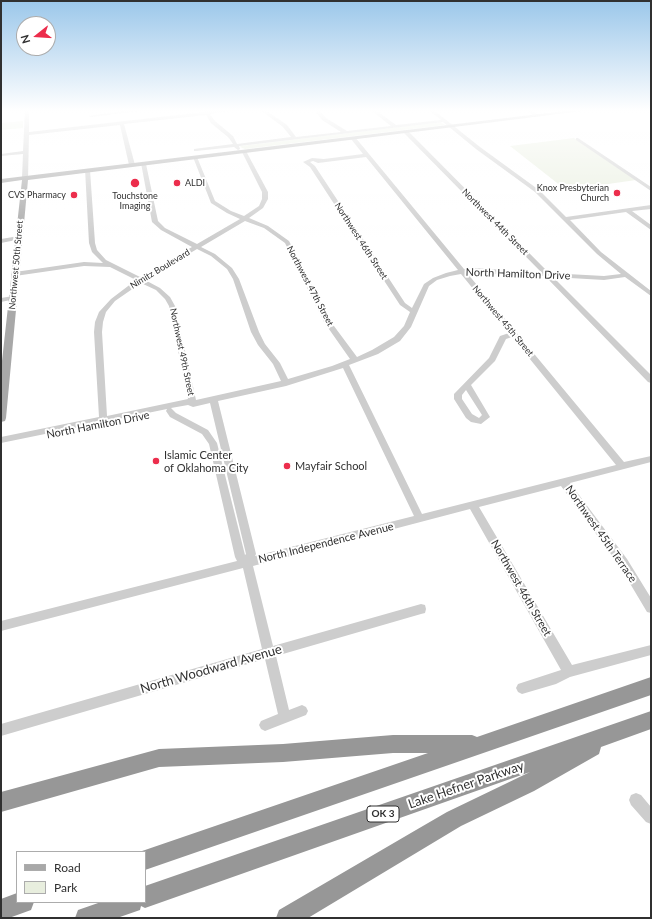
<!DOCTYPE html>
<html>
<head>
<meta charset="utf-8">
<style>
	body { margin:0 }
	#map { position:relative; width:652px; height:919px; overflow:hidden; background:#fff; font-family:Lato,sans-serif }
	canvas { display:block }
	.frame { position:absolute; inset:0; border:2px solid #303030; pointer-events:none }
	.legend { position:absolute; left:16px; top:851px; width:130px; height:52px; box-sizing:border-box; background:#fff; border:1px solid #acacac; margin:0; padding:5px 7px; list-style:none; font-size:12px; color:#303030 }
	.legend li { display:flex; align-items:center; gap:8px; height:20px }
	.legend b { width:20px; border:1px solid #acacac }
	.north { position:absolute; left:16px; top:16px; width:40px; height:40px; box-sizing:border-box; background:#fff; border:1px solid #acacac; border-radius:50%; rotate:253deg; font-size:11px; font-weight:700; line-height:16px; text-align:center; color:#303030 }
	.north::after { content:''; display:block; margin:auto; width:14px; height:18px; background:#ec2d4c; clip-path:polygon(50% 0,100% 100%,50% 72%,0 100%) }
</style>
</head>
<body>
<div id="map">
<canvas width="652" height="919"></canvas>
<div class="frame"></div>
<ul class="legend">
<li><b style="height:5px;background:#a8a8a8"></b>Road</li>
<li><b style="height:11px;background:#e8eede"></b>Park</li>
</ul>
<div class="north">N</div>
</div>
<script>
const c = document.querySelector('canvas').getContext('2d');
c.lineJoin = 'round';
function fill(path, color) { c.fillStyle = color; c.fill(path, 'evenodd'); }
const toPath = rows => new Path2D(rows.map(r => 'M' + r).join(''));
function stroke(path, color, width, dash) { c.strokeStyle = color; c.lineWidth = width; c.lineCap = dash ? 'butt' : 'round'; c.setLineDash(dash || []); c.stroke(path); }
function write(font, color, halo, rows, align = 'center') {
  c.font = font + ' Lato,sans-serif'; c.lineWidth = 4; c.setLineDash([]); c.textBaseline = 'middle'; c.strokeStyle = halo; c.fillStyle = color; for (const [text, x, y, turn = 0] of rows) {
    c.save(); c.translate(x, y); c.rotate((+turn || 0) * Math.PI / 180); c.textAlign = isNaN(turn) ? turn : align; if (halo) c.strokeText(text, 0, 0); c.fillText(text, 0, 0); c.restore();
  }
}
fill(toPath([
	[23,121,23,128,1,130,1,123],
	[440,122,445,125,245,149,240,147,241,146],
	[574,138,636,180,566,190,510,146]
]), '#e8eede');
fill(toPath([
	[25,111,29,111,29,132,204,112,203,111,230,111,210,114,215,121,233,136,237,144,291,137,283,127,262,111,267,111,287,125,296,137,341,132,322,120,315,111,320,111,326,118,347,131,391,126,372,111,377,111,396,125,441,120,430,111,435,111,480,147,539,190,566,217,651,205,651,209,632,211,651,225,651,230,626,212,570,220,601,252,651,291,651,296,625,277,604,280,553,277,651,375,651,383,648,382,545,276,467,273,624,462,651,456,651,462,570,483,627,559,651,598,651,613,647,612,619,565,561,486,479,507,572,665,651,645,651,655,570,677,556,684,522,694,518,692,516,688,518,684,561,670,470,509,253,566,273,646,421,604,425,605,426,609,425,613,421,614,276,656,289,710,302,705,306,707,308,711,306,715,265,731,261,729,259,725,261,721,278,714,265,659,1,736,1,724,262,649,243,568,1,631,1,621,237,561,235,557,209,444,202,434,170,417,166,411,167,409,1,443,1,437,99,417,94,332,95,322,99,312,111,299,136,280,110,267,84,266,15,276,12,274,15,272,84,262,103,263,92,252,89,243,85,169,90,170,95,243,97,250,106,260,140,277,192,247,161,230,152,222,141,163,146,164,158,221,165,228,197,244,240,219,227,213,211,203,193,157,195,156,197,157,215,201,231,211,244,216,259,206,262,199,262,192,242,152,246,151,268,192,268,199,263,208,249,218,268,226,289,241,331,322,357,357,372,350,394,337,404,326,410,312,400,305,310,167,303,162,312,158,324,159,363,154,351,139,351,137,355,137,464,269,471,268,541,272,404,133,404,131,408,131,549,273,604,276,621,274,597,254,535,192,476,149,443,122,239,146,240,149,238,150,234,147,196,151,194,151,194,149,233,144,229,138,211,123,206,115,124,124,135,165,132,167,129,165,120,125,29,135,28,178,25,180,22,178,23,154,1,156,1,154,23,151,25,111],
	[366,157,458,270,446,273,433,278,424,284,412,308,405,303,315,166,310,162,313,161,318,163,366,157],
	[245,221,264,228,285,243,324,322,350,359,332,366,288,379,280,363,265,344,259,332,239,279,232,268,215,254,201,247,245,221],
	[197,249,211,256,227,269,233,279,251,332,258,345,273,364,281,381,196,400,175,306,170,297,160,288,145,280,197,249],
	[461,274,509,333,500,336,489,358,454,394,454,399,466,418,471,422,481,424,490,417,471,385,495,361,506,339,512,337,616,465,422,514,349,365,378,354,400,341,411,327,429,286,437,280,450,276,461,274],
	[141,283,156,290,165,299,169,306,188,399,107,416,102,332,103,322,106,312,115,301,141,283],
	[343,368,414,516,255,556,256,554,218,401,286,386,343,368],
	[466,390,482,415,479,418,472,414,462,399,462,395,466,390],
	[210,403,246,554,245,555,217,443,208,430,176,413,171,408,188,405,193,407,210,403],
	[123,111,139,111,91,117,89,116,123,111],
	[528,111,533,111,539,116,535,117,528,111],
	[578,138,651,187,651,191,576,140,576,138,578,138],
	[19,236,21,237,21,239,1,243,1,239,19,236],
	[13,296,16,298,15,299,1,302,1,298,13,296],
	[636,793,641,795,651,807,651,824,646,822,631,805,629,800,631,795,636,793]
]), '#cdcdcd');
fill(toPath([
	[564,111,582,111,28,180,6,418,5,421,1,422,1,370,22,180,1,183,1,179,564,111]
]), '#a8a8a8');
fill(toPath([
	[651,677,651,695,145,870,145,852,139,852,145,850,428,753,393,753,283,762,159,767,1,812,1,792,159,749,283,744,393,735,472,735,477,737,651,677],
	[651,711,651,729,601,747,599,754,534,791,461,826,308,918,276,918,279,910,416,830,447,812,530,772,145,908,141,906,140,910,117,918,75,918,78,910,101,902,145,902,145,886,651,711],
	[17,893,17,902,34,902,31,910,9,918,1,918,1,899,17,893]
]), '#979797');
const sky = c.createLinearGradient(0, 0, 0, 240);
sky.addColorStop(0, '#9bc7ea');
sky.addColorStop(0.46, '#fff');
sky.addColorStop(1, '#ffffff00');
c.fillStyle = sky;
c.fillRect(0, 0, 652, 240);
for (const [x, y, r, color] of [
	[135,183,5,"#ec2d4c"],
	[177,183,4,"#ec2d4c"],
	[617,193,4,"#ec2d4c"],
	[74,195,4,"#ec2d4c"],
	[156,461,4,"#ec2d4c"],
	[287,466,4,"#ec2d4c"]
]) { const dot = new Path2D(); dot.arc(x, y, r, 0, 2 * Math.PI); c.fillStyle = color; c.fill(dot); stroke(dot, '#fff', 1.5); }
write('9px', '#303030', '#fff', [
	["ALDI",185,183,"left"],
	["Knox Presbyterian",609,188],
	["Church",609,198],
	["CVS Pharmacy",66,195],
	["Touchstone",135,196,"center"],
	["Imaging",135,206,"center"]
], 'right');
write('9px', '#303030', '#fff', [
	["Northwest 44th Street",495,222,45],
	["Northwest 46th Street",361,241,57],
	["Northwest 50th Street",16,265,-85],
	["Nimitz Boulevard",160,269,-31],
	["Northwest 47th Street",310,286,62],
	["Northwest 45th Street",503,321,50],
	["Northwest 49th Street",182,352,78]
]);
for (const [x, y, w] of [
	[383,814,32]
]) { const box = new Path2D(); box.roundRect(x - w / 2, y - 8, w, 16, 3); c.fillStyle = '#fff'; c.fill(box); stroke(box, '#303030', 1); }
write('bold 10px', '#303030', null, [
	["OK 3",383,814]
]);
write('11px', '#303030', '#fff', [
	["North Hamilton Drive",518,274,2],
	["North Hamilton Drive",98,425,-11],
	["Northwest 45th Terrace",601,534,55],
	["North Independence Avenue",326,543,-14],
	["Northwest 46th Street",521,588,60]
]);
write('11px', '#303030', '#fff', [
	["Islamic Center",164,455],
	["of Oklahoma City",164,468],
	["Mayfair School",295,466]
], 'left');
write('13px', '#303030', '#fff', [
	["North Woodward Avenue",211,669,-16],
	["Lake Hefner Parkway",466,785,-19]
]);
</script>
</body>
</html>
